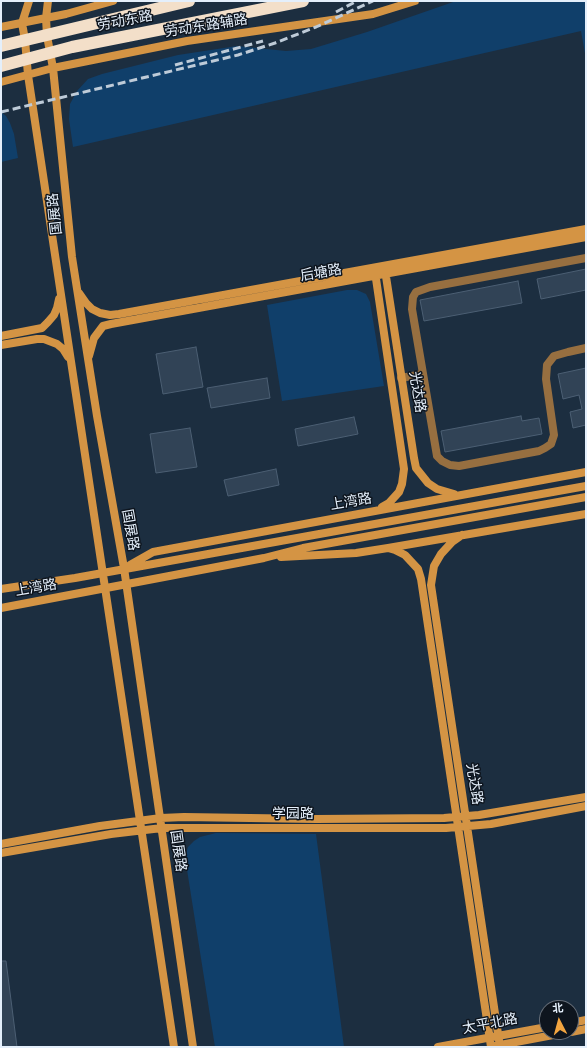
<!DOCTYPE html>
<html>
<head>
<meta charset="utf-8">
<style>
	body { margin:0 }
	#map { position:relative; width:587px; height:1048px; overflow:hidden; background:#1c2e40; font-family:"Zilla Slab","Noto Sans SC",serif }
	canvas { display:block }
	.frame { position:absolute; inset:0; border:2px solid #e4effb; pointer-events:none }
	.north { position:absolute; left:539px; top:1000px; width:40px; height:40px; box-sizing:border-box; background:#0e151e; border:1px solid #646c76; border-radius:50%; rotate:354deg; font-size:11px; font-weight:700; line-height:16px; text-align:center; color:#e4effb }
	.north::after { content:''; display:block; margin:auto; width:14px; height:18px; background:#f2a540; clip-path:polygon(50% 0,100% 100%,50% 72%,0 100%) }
</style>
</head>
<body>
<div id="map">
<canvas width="587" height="1048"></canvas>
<div class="frame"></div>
<div class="north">北</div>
</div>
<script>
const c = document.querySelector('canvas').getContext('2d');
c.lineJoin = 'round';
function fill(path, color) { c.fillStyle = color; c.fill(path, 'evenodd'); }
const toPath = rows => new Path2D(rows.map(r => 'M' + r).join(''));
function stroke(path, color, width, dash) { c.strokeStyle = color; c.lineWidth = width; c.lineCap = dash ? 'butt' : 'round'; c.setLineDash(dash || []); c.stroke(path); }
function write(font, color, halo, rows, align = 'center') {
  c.font = font + ' "Zilla Slab","Noto Sans SC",serif'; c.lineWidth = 3; c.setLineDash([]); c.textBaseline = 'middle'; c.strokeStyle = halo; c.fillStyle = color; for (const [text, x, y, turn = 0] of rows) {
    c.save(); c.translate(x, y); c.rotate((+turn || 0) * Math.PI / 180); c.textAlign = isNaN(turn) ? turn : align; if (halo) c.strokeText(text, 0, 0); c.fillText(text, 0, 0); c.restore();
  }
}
fill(toPath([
	[456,1,586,1,586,59,581,31,73,147,69,119,70,104,77,91,88,79,102,74,178,55,237,46,286,51,311,49,367,32],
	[1,112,6,116,10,123,14,134,18,158,1,162],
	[347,290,357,290,366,294,370,302,384,386,282,401,267,305],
	[216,833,316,834,344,1047,215,1047,185,857,188,847,194,841,200,837]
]), '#103f6a');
const building = toPath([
	[586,269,586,290,541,299,537,279,586,269],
	[518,281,522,303,424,321,420,300,518,281],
	[196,347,203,387,163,394,156,354,196,347],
	[586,368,586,425,573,428,570,412,582,409,579,395,563,399,558,374,586,368],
	[267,378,270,398,211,408,207,388,267,378],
	[521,416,522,421,539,418,542,434,445,452,441,431,521,416],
	[354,417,358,434,298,446,295,429,354,417],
	[190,428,197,467,156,473,150,434,190,428],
	[276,469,279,485,228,496,224,480,276,469],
	[1,961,6,961,17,1047,1,1047,1,961]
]);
fill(building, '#314356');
stroke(building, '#4c5f73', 1);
stroke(toPath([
	[586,258,430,287,416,292,413,297,412,309,437,456,442,461,450,465,459,466,539,451,545,448,551,444,554,435,546,379,547,365,554,356,568,352,586,348],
	[401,378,423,374]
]), '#976f40', 8);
stroke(toPath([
	[29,1,22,23,25,40,28,75,174,1047],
	[48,1,46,18,47,36,53,68,72,257,97,416,124,568,193,1047],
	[1,27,66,14,113,1],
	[1,82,53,68,187,41,373,14,415,1],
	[385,270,414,458,416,468,428,483,437,489,454,494],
	[375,272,404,469,402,484,399,492,389,503,382,507],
	[79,293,86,303,92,309,100,313,110,315,119,314,586,229],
	[1,336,42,328,48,322,54,315,57,308,59,299],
	[1,345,37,339,44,339,57,344,63,349,68,357],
	[89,356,94,338,103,326,111,324,586,237],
	[462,535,452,542,441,554,434,566,431,585,500,1047],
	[388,548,395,550,405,555,418,569,421,579,491,1047],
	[281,557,356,553,388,548,586,514],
	[130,565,153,552,586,472],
	[1,589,75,578,586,486],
	[1,608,264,558,303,548,586,497],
	[1,844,100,826,161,818,184,817,316,819,444,818,479,815,586,797],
	[1,853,111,834,162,828,446,828,491,824,586,806],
	[571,1023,586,1020],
	[571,1032,586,1029],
	[495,1046,569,1032],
	[438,1047,547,1027]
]), '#d49444', 8);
stroke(toPath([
	[1,46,189,1],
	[1,66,72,47,303,1]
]), '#f3dfc9', 12);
stroke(toPath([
	[336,12,357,1],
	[175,65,263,41],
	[1,112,238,55,275,43,316,27,373,1]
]), '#becbd8', 3, [8, 4]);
write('14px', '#e4effb', '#0e151e', [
	["劳动东路",125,21,-11],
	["劳动东路辅路",206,26,-9],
	["国展路",55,214,-96],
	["后塘路",321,273,-10],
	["光达路",417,392,81],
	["上湾路",351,502,-10],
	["国展路",130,530,80],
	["上湾路",36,588,-10],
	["光达路",474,784,81],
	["学园路",293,814],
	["国展路",178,851,82],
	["太平北路",490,1024,-11]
]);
</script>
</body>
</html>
